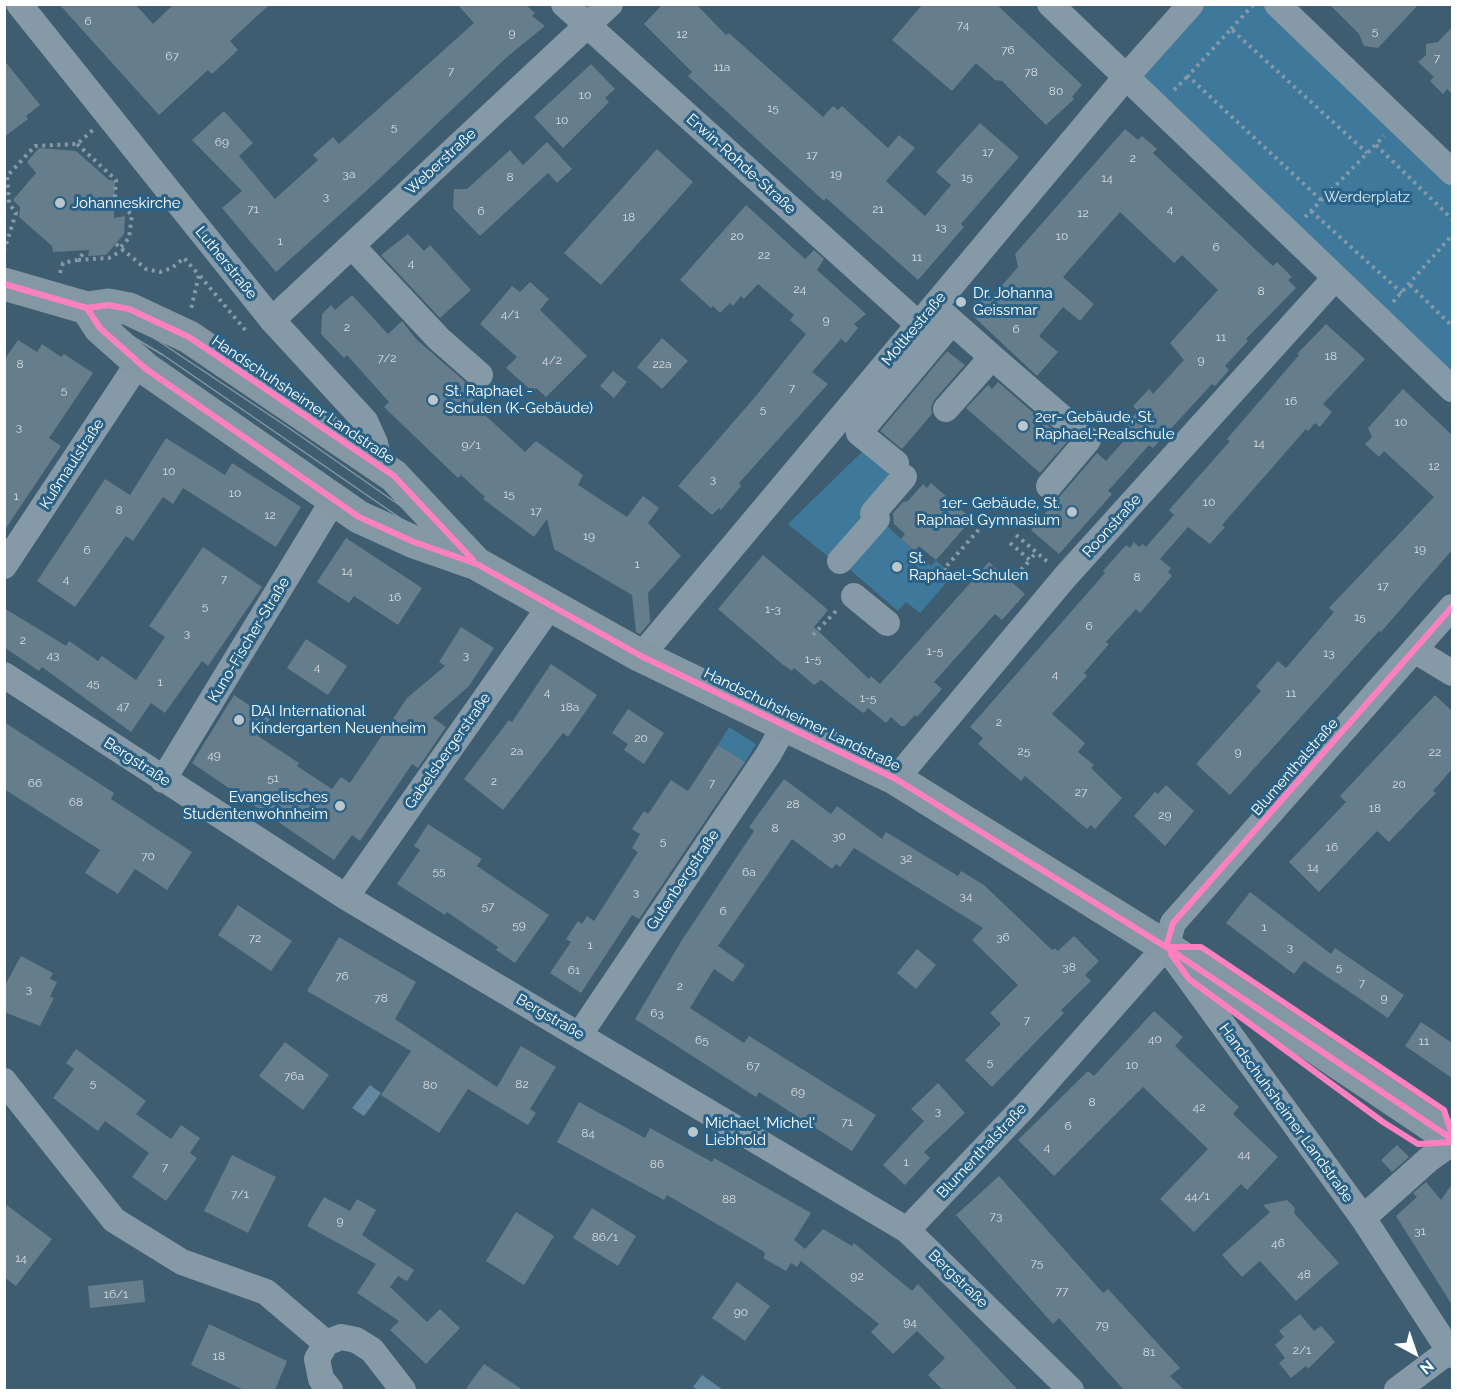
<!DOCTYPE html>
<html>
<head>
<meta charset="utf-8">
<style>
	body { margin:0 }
	#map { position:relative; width:1457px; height:1395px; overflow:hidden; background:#3e5d71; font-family:Raleway,sans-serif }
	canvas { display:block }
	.frame { position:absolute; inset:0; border:6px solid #fff; pointer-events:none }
	.north { position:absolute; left:1385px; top:1323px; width:60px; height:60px; -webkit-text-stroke:4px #296286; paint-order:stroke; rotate:140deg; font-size:16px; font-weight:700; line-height:24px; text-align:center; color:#fff }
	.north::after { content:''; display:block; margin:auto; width:21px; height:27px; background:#fff; clip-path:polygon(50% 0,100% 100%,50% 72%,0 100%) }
</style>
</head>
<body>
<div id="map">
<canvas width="1457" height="1395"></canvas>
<div class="frame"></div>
<div class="north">N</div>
</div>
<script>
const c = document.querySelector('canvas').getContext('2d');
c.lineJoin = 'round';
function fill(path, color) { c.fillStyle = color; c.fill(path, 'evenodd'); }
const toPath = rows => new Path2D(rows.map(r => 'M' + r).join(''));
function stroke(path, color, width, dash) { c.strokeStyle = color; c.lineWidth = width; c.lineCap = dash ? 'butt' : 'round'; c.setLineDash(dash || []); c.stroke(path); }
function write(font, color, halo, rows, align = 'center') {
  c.font = font + ' Raleway,sans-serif'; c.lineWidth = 6; c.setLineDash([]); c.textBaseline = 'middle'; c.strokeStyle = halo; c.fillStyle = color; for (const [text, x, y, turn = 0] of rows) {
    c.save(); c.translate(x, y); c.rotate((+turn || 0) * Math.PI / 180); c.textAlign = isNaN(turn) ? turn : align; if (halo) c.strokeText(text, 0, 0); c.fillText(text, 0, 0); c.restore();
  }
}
fill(toPath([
	[1202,5,1267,5,1452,179,1452,377,1140,75],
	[869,445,903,476,878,518,931,566,936,560,952,576,920,613,906,602,898,611,840,561,836,563,788,524],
	[729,727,756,744,745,762,718,745]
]), '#3e799b');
fill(toPath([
	[370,1085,381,1093,364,1116,352,1108],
	[702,1375,723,1390,698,1390,693,1387]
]), '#63889f');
fill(toPath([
	[59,4,135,4,153,24,174,4,270,4,230,41,238,50,212,74,208,70,159,115],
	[457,4,525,4,535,13,532,16,545,26,507,57,375,183,276,272,222,208,242,191,192,140,224,111,253,143,239,156,275,199,318,160,313,155,333,137,339,144,474,23],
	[663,4,696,4,726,35,729,33,823,117,833,106,838,110,842,106,888,148,899,135,915,148,886,181,925,216,951,185,936,172,980,123,1019,157,961,224,964,227,918,280,826,198,824,201,688,76,692,72,644,24],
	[923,4,996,4,1082,85,1072,97,1074,99,1046,125,1002,81,995,80,976,63,952,91,892,40],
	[1329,4,1419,4,1378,48,1364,46,1359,34],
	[1452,27,1452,94,1447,89,1443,94,1430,81,1434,77,1418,62,1426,55,1426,44,1438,42],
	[4,60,40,105,26,116,28,119,4,137],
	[591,64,615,89,605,98,609,102,563,148,534,117],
	[1125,129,1138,140,1142,136,1157,149,1153,153,1273,266,1277,262,1292,277,1288,280,1296,288,1246,339,1248,341,1225,366,1229,370,1215,386,1212,384,1153,448,1149,445,1108,491,1112,494,1059,554,1031,530,1097,453,1106,461,1129,435,1122,428,1138,411,1133,406,1149,389,1153,394,1184,360,1170,343,1218,290,1182,255,1174,263,1120,212,1063,277,1094,304,1080,321,1063,307,1039,336,1058,352,1037,376,973,316,971,306,978,298,991,298,1018,267,1015,254],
	[547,142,572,169,557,183,548,173,480,236,453,208,454,189,467,189,510,150,523,165],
	[39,148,76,151,109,180,115,181,114,218,125,216,124,234,106,255,88,256,89,250,53,252,52,246,19,217,20,207,13,200,36,173,27,162],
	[657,149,693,182,601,285,564,253],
	[746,205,805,259,814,250,824,259,817,270,866,314,854,324,858,328,846,343,841,339,812,372,828,384,739,483,741,486,721,510,719,508,712,515,678,486,755,397,806,334,790,320,794,315,758,284,744,299,741,296,733,306,730,303,720,313,713,306,711,308,680,280],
	[408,234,424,251,430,245,471,290,440,318,381,255],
	[530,282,549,299,540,310,587,356,546,397,536,388,533,392,506,368,517,357,480,324,512,286,520,292],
	[352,295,388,334,402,321,416,339,470,386,481,392,472,403,525,452,536,441,583,475,578,485,627,517,643,496,659,508,648,523,681,556,648,593,650,622,640,634,636,632,632,595,554,549,547,519,534,537,483,499,485,497,461,475,458,478,384,407,389,402,347,355,344,358,321,334,322,314,331,305,335,310],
	[1326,324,1365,359,1323,404,1332,412,1320,427,1315,423,1308,431,1306,429,1222,525,1225,527,1210,544,1188,527,1160,559,1171,568,1168,572,1172,576,1140,613,1136,609,1106,642,1109,644,1084,673,1087,676,1052,714,1085,743,1078,752,1094,765,1091,768,1122,798,1095,829,1091,825,1087,829,1025,776,1021,781,978,744,983,738,970,727,1105,573,1103,571,1126,545,1130,548,1134,542,1139,547,1143,544,1146,547,1174,515,1169,510,1230,441,1227,439,1299,355,1297,354],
	[662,338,688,361,662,389,637,367],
	[18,340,37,352,42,344,61,357,64,354,93,373,49,438,61,446,4,531,4,360],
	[947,351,965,365,935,399,931,407,932,414,902,449,880,431],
	[613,371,627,382,614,398,600,386],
	[998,382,1067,442,1040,473,966,408,988,385,992,389],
	[1403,389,1452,435,1452,550,1381,632,1379,631,1230,795,1196,764,1261,691,1256,686,1278,661,1286,668,1334,612,1329,608,1434,497,1384,451,1379,457,1365,444,1372,437,1368,428],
	[166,438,225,475,232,463,301,507,276,547,183,488,173,504,163,497,133,541,126,536,75,607,37,581,105,479,130,495],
	[931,483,972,519,936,560,919,546,915,551,901,539,905,534,894,524,893,513,903,502,908,501,923,484,927,488],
	[346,538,422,588,398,625,354,596,349,603,317,582],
	[203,547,262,587,208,666,202,661,165,713,151,703,131,732,42,667,39,671,4,647,4,608,66,646,69,641,98,661,102,656,136,680,165,637,149,626],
	[763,555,828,610,814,627,869,679,871,676,880,684,989,562,1025,594,1002,620,995,614,934,682,942,689,917,717,915,715,905,726,901,726,891,717,886,723,868,708,864,713,860,711,821,680,814,685,794,668,792,671,782,664,718,609],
	[461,627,494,648,469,686,433,718,446,727,418,768,412,764,360,841,352,835,334,860,192,763,234,695,270,719,258,736,299,763,297,766,332,789,341,777,350,783,407,698,445,666,439,662],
	[306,639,347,666,328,695,287,668],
	[551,664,597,695,568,737,563,733,503,810,464,779,509,720,512,722],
	[1435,695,1452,711,1452,769,1433,791,1436,793,1389,842,1377,831,1319,892,1289,862,1346,802,1340,796],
	[628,709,664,733,644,764,624,750,628,744,612,733],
	[4,722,114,793,111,799,192,852,167,890,135,869,118,894,85,873,100,850,4,789],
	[718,745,745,762,639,919,632,915,581,993,550,973,571,942,566,939,578,921,582,924,587,916,594,921,638,852,632,848,640,834,632,829,644,811,648,814,671,780,688,791],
	[784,779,831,814,837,806,882,839,886,832,958,876,961,871,984,885,1052,950,1055,948,1058,951,1074,936,1099,961,1085,975,1091,981,1061,1010,1064,1013,992,1087,965,1060,1001,1024,990,1013,1018,985,972,940,983,928,854,848,840,867,836,864,832,869,792,839,718,946,745,965,733,982,714,969,690,1008,744,1043,749,1036,876,1115,852,1151,759,1092,756,1097,635,1019,682,940,754,831,749,827],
	[1166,785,1194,811,1165,846,1134,816,1155,792,1158,794],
	[428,824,482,859,477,866,549,915,515,963,496,950,498,947,447,912,445,915,397,884,420,850,414,846],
	[1250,892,1331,954,1335,948,1404,995,1388,1018,1304,961,1294,974,1226,923],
	[238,905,292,941,271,971,218,935],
	[339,937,416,982,395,1019,497,1087,521,1046,556,1067,530,1109,536,1113,528,1125,468,1089,439,1133,381,1095,411,1051,307,991],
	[917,949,936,965,916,989,897,973],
	[21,956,53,973,50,979,57,982,50,997,54,998,40,1026,4,1012,4,987],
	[1154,1011,1183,1037,1175,1046,1239,1107,1233,1114,1278,1157,1247,1190,1241,1184,1194,1232,1160,1199,1208,1149,1143,1087,1054,1176,1018,1140,1088,1071,1094,1076],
	[1421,1022,1452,1043,1452,1078,1405,1046],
	[285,1042,329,1075,303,1110,259,1076],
	[76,1049,146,1101,136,1114,171,1139,181,1125,200,1138,190,1153,197,1158,166,1201,132,1177,149,1153,105,1121,98,1131,53,1098,74,1069,66,1063],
	[938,1083,965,1113,924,1152,930,1158,905,1185,883,1165,924,1121,911,1109],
	[579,1102,645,1138,650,1128,712,1162,714,1158,811,1213,794,1240,805,1249,823,1229,852,1246,854,1243,912,1291,918,1284,1018,1390,943,1390,928,1375,945,1358,917,1331,893,1354,871,1332,879,1324,801,1261,797,1267,791,1263,786,1271,763,1258,765,1254,763,1251,667,1195,664,1200,557,1142],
	[1397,1145,1409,1157,1392,1172,1381,1160],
	[232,1155,276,1177,248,1233,204,1211],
	[999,1176,1103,1293,1108,1289,1180,1368,1170,1376,1184,1390,1124,1390,1059,1318,1053,1324,956,1215],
	[1426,1182,1441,1200,1452,1184,1452,1305,1396,1216,1417,1197,1413,1193],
	[324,1197,350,1211,357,1199,376,1210,362,1235,414,1270,407,1281,398,1276,390,1287,427,1322,440,1309,460,1328,426,1364,390,1330,399,1321,357,1293,376,1264,307,1226],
	[1287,1200,1295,1208,1294,1213,1339,1263,1296,1301,1260,1261,1242,1277,1222,1255,1270,1212,1263,1205],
	[4,1203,52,1239,16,1286,4,1277],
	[592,1208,636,1236,618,1266,573,1238],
	[516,1212,554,1236,524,1285,486,1261],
	[143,1280,145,1302,90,1308,88,1286],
	[737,1282,770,1306,745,1341,712,1318],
	[1300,1314,1314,1331,1321,1326,1335,1342,1308,1369,1306,1366,1291,1378,1279,1363,1285,1358,1275,1345,1284,1337,1279,1331],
	[209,1324,287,1361,275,1390,244,1390,191,1365],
	[484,1364,523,1390,465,1390]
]), '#667d8b');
stroke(toPath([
	[1231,29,1253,5],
	[1174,90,1188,76],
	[77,144,116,180,115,198,132,215,129,238,121,247],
	[1376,145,1452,219],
	[1321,200,1188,76,1231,29,1367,153],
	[1311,211,1402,293],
	[1305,217,1384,136],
	[116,244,146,269,160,272,172,268,184,258,199,275,191,309],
	[4,251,16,213,9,203,7,176,35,146,77,144,93,130],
	[78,260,109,258,123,250],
	[60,273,63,263,77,260,85,252],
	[200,276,246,331],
	[1410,285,1452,326],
	[1393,302,1452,235],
	[1016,535,1049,563],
	[1010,543,1030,560,1036,552],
	[952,576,944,569,981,527],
	[1011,581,1030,560],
	[813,635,837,610]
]), '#8599a7', 4, [3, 4.5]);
stroke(toPath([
	[19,4,272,320,365,421,375,443,380,467],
	[564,4,918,324],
	[1050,4,1452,389],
	[1277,4,1452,172],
	[352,246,439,339,480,375],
	[940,311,992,357,946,409],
	[272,320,610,4],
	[992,357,1088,440,1049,486],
	[896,463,859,433,952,322],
	[840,561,877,519,873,513,904,477],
	[4,566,133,371,137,361],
	[854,596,887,623],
	[1414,650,1452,673],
	[641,656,1126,77,1191,4],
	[4,675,346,897,907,1230,1071,1390],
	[896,779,1065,577,1335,278],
	[163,780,334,499],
	[346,897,550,606],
	[1175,959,1363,1218,1452,1355],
	[580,1034,768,755,785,725],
	[4,1081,114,1220,182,1262,266,1292,326,1343],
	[1363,1218,1429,1159,1452,1143],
	[907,1230,1025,1106,1161,952,1166,947,1173,923,1452,607],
	[330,1390,321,1379,317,1359,326,1343,341,1337,356,1340,372,1350,403,1390],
	[1397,1390,1449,1351]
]), '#8599a7', 26);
stroke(toPath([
	[4,284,87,308,108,305,129,309,189,337,394,476,474,561],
	[87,308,100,328,146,369,359,517,414,542,477,564,641,656,896,779,1166,947,1452,1139]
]), '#8498a4', 33);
stroke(toPath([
	[4,277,55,289,108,311,148,334,289,428,465,551,553,603,643,652,899,774,1167,939,1452,1132],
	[4,289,99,317,115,326,163,355,454,555,547,611,640,661,893,783,986,845,1214,987,1393,1105,1452,1149]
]), '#8598a5', 1.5);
stroke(toPath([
	[4,284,87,308,108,305,129,309,189,337,394,476,473,560],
	[87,308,100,328,146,369,359,517,414,542,477,564,641,656,896,779,1166,947,1452,1139],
	[1166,947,1173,923,1452,607],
	[1166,947,1201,947,1444,1110,1452,1135],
	[1171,954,1189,979,1383,1122,1418,1144,1452,1142]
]), '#ff80c0', 6);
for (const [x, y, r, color] of [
	[60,203,6,"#bbc6cd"],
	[961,302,6,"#bbc6cd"],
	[433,400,6,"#bbc6cd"],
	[1023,426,6,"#bbc6cd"],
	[1072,512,6,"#bbc6cd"],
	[897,567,6,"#bbc6cd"],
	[239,720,6,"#bbc6cd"],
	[340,806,6,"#bbc6cd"],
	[693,1132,6,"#bbc6cd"]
]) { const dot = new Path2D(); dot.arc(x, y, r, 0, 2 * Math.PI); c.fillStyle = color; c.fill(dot); stroke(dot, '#296286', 2); }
write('12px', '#d9dee2', null, [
	["6",88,21],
	["74",963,25],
	["5",1375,31],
	["9",512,33],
	["12",682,34],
	["76",1008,50],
	["67",172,56],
	["7",1437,58],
	["11a",722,67],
	["7",451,71],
	["78",1031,72],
	["80",1056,91],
	["10",585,95],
	["15",773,108],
	["10",562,120],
	["5",394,127],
	["69",222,142],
	["17",988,152],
	["17",812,155],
	["2",1133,158],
	["3a",349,174],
	["19",836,174],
	["8",510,177],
	["15",967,177],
	["14",1107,178],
	["3",326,196],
	["71",253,209],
	["21",878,209],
	["4",1170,209],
	["6",481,211],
	["12",1083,213],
	["18",629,217],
	["13",941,227],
	["20",737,236],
	["10",1062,236],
	["1",280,241],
	["6",1216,247],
	["22",764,255],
	["11",917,257],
	["4",411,263],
	["24",800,289],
	["8",1261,291],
	["4/1",510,314],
	["9",826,320],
	["2",347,327],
	["6",1016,329],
	["11",1221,337],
	["18",1331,356],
	["7/2",387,358],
	["4/2",552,360],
	["9",1201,360],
	["8",20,364],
	["22a",662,364],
	["7",792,388],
	["5",64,390],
	["16",1291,401],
	["5",763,409],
	["10",1401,422],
	["3",19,427],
	["14",1259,443],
	["9/1",471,445],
	["12",1434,466],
	["10",169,471],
	["3",713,479],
	["10",235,493],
	["15",509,494],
	["1",16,496],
	["10",1209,502],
	["8",119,510],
	["17",536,511],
	["12",270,515],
	["19",589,536],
	["19",1420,549],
	["6",87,550],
	["1",637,564],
	["14",347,571],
	["8",1137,577],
	["4",66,579],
	["7",224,579],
	["17",1383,586],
	["16",395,597],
	["5",205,606],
	["1-3",773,609],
	["15",1360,617],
	["6",1089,626],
	["3",187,633],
	["2",23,640],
	["1-5",935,651],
	["13",1329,653],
	["43",53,655],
	["3",466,655],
	["1-5",813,659],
	["4",317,667],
	["4",1055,674],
	["1",160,682],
	["45",93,683],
	["4",547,692],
	["11",1291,693],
	["1-5",868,698],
	["47",123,706],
	["18a",570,707],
	["2",999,722],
	["20",641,738],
	["2a",517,751],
	["25",1024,751],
	["9",1238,752],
	["22",1435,752],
	["49",214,755],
	["51",273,778],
	["2",494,781],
	["66",35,783],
	["7",712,783],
	["20",1399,784],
	["27",1081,792],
	["68",76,802],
	["28",793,804],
	["18",1375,808],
	["29",1165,815],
	["8",775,828],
	["30",839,836],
	["5",663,841],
	["16",1332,847],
	["70",148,856],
	["32",906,858],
	["14",1313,867],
	["55",439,871],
	["6a",749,872],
	["3",636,892],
	["34",966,896],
	["57",488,906],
	["6",723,911],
	["59",519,925],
	["1",1264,927],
	["36",1003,937],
	["72",255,938],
	["1",590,945],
	["3",1290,947],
	["38",1069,967],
	["5",1339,967],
	["61",574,970],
	["76",342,976],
	["7",1362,983],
	["2",680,986],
	["3",29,989],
	["78",381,998],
	["9",1384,998],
	["63",657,1013],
	["7",1027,1020],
	["40",1155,1039],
	["65",702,1040],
	["11",1424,1041],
	["5",990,1062],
	["10",1132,1065],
	["67",753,1066],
	["76a",294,1076],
	["5",93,1083],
	["82",522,1084],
	["80",430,1085],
	["69",798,1092],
	["8",1092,1102],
	["42",1199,1107],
	["3",938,1111],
	["71",847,1122],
	["6",1068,1126],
	["84",588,1133],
	["4",1047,1147],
	["44",1244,1154],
	["1",906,1162],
	["86",657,1164],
	["7",165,1167],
	["7/1",240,1194],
	["44/1",1197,1196],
	["88",729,1199],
	["73",996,1216],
	["9",340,1221],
	["31",1420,1231],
	["86/1",605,1237],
	["46",1278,1243],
	["14",21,1258],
	["75",1037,1263],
	["48",1304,1274],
	["92",857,1276],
	["77",1062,1291],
	["16/1",116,1294],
	["90",741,1312],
	["94",910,1322],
	["79",1102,1325],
	["2/1",1302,1350],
	["81",1149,1352],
	["18",219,1356]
]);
write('15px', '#fff', '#296286', [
	["Weberstraße",441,162,-43],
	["Erwin-Rohde-Straße",741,164,42],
	["Lutherstraße",226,263,51],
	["Moltkestraße",914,329,-50],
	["Handschuhsheimer Landstraße",303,400,34],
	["Kußmaulstraße",72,464,-57],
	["Roonstraße",1112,526,-48],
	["Kuno-Fischer-Straße",249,640,-59],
	["Handschuhsheimer Landstraße",802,720,26],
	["Gabelsbergerstraße",448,751,-55],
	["Bergstraße",137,762,33],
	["Blumenthalstraße",1295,767,-49],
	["Gutenbergstraße",683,880,-56],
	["Bergstraße",550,1017,30],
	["Handschuhsheimer Landstraße",1286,1113,54],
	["Blumenthalstraße",982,1151,-47],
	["Bergstraße",958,1279,44]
]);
write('15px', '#d8ebf6', '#296286', [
	["Werderplatz",1367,197]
]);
write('15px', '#fff', '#296286', [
	["Johanneskirche",72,203],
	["Dr. Johanna",973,293],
	["Geissmar",973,310],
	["St. Raphael -",445,391],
	["Schulen (K-Gebäude)",445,408],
	["2er- Gebäude, St.",1035,417],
	["Raphael-Realschule",1035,434],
	["1er- Gebäude, St.",1060,503,"right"],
	["Raphael Gymnasium",1060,520,"right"],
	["St.",909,558],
	["Raphael-Schulen",909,575],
	["DAI International",251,711],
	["Kindergarten Neuenheim",251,728],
	["Evangelisches",328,797,"right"],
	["Studentenwohnheim",328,814,"right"],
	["Michael 'Michel'",705,1123],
	["Liebhold",705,1140]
], 'left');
</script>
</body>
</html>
